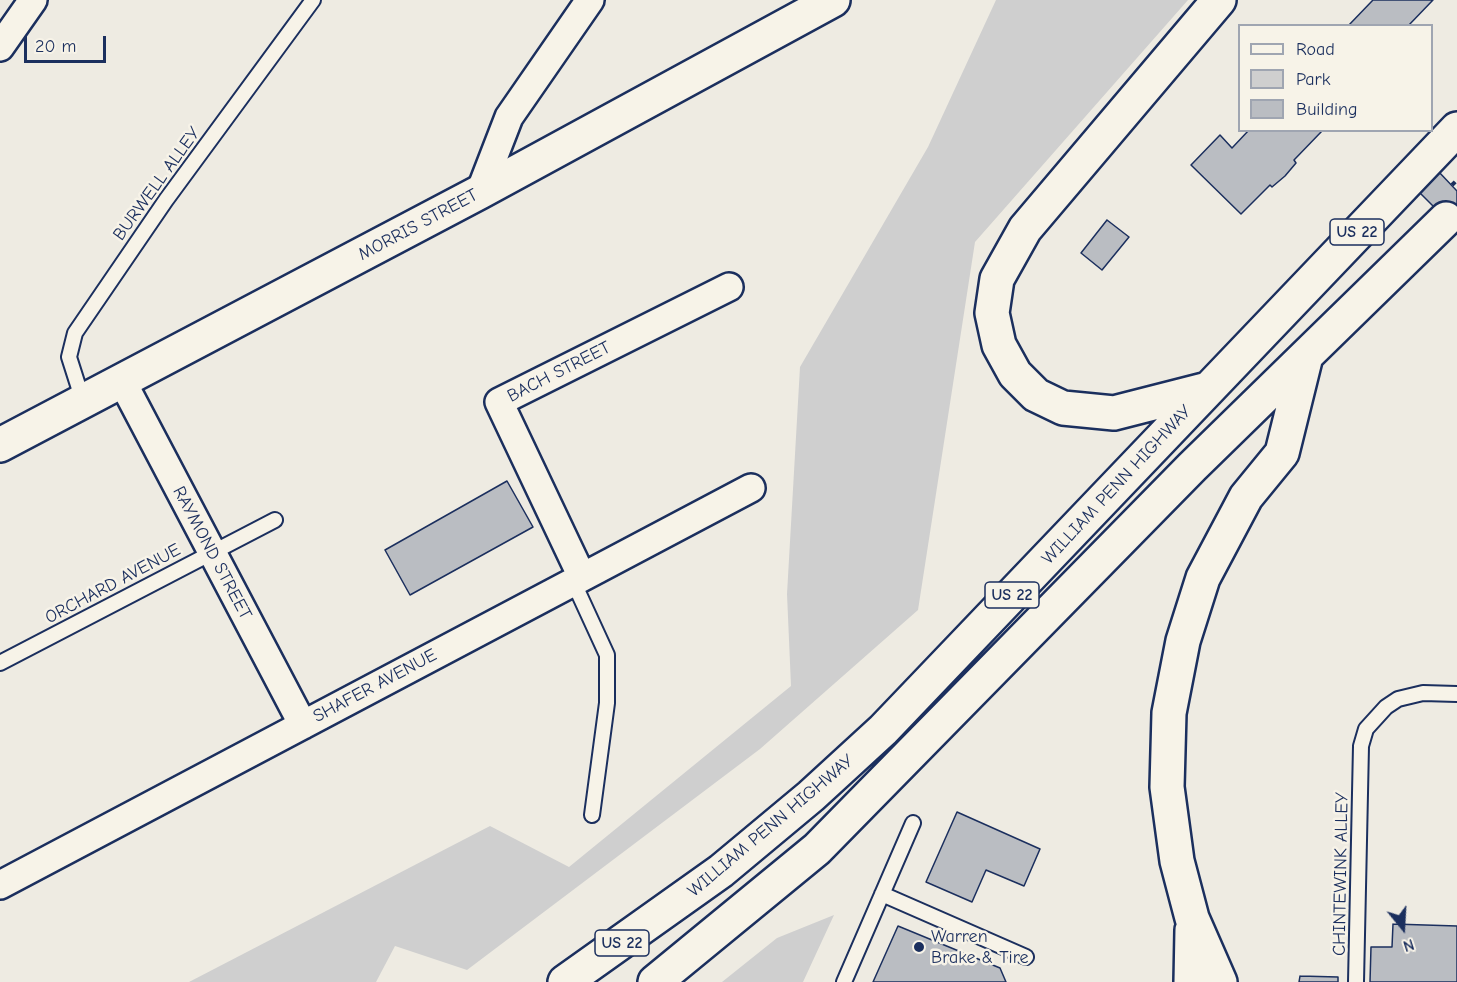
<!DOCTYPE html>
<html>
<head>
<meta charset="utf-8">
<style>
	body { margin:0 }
	#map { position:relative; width:1457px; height:982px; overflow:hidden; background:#eeebe2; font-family:"Comic Neue",sans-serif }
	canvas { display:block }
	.legend { position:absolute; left:1238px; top:24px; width:195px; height:108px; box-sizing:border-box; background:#f7f3e8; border:2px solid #9fa5b1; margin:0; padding:8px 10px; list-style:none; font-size:18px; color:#1b2f5e }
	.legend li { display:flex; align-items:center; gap:12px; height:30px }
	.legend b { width:30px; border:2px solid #9fa5b1 }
	.north { position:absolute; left:1373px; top:898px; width:60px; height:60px; -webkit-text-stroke:4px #f7f3e8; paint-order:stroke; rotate:162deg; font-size:16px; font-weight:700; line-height:24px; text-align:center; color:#1b2f5e }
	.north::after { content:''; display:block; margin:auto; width:21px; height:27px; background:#1b2f5e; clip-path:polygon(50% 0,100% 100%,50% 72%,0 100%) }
	.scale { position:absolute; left:24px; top:36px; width:82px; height:27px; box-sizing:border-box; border:3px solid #1b2f5e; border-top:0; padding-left:8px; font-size:18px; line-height:21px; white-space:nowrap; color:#1b2f5e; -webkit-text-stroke:4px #f7f3e8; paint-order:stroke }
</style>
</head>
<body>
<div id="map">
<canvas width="1457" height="982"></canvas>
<ul class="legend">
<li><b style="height:8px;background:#f7f3e8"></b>Road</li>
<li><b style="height:16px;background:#cfcfcf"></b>Park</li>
<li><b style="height:16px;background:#babdc2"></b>Building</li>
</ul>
<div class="north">N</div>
<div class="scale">20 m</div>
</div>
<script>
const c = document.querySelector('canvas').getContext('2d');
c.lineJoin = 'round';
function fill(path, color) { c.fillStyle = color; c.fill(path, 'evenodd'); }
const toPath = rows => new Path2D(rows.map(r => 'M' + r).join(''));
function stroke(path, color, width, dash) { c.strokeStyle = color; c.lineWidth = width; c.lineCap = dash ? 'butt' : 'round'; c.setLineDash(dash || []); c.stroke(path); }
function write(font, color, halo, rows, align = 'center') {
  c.font = font + ' "Comic Neue",sans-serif'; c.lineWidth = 5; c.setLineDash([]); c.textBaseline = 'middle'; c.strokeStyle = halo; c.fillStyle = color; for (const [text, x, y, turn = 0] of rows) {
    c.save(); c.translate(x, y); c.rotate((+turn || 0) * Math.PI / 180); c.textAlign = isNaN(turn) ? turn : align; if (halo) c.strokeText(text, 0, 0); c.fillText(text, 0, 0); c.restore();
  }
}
fill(toPath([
	[996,0,1188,0,975,242,918,610,760,749,467,970,395,946,376,982,189,982,490,826,569,867,791,686,787,594,800,367,928,147],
	[834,915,803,982,722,982,777,938]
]), '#cfcfcf');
const building = toPath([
	[1373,0,1433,0,1408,26,1348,26,1373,0],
	[1249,130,1322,131,1294,160,1296,163,1285,176,1272,187,1270,185,1241,214,1191,165,1220,135,1232,148,1249,130],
	[1438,171,1457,191,1457,230,1418,191,1438,171],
	[1107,220,1129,237,1102,270,1081,253,1107,220],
	[507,481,533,527,410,595,385,550,507,481],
	[957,812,1040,849,1024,886,986,870,972,902,926,882,957,812],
	[1393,924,1457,926,1457,982,1370,982,1371,947,1392,947,1393,924],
	[898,926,1000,968,1006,982,873,982,898,926],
	[1300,976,1338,977,1338,982,1299,982,1300,976]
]);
fill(building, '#babdc2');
stroke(building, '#1b2f5e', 1.5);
const service = toPath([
	[83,401,69,357,75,333,166,200,313,0],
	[573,581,607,655,607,703,592,815],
	[0,663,275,520],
	[882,894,1026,957],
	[844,982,913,823],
	[1356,982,1361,746,1366,729,1386,707,1398,699,1423,693,1457,694]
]);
const minor = toPath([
	[0,47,33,0],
	[480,192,509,117,590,0],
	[122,381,303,725],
	[582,577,499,402,729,287],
	[0,885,751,488]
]);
const tertiary = toPath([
	[0,445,480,192,833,0]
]);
const trunk = toPath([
	[1208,389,1114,413,1063,408,1036,395,1015,374,999,345,992,313,997,279,1025,229,1219,0],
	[565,982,721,871,811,796,883,730,1457,129],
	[655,982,817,849,1192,467,1446,219],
	[1191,982,1192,930],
	[1220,982,1192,918,1177,861,1167,787,1169,713,1183,641,1203,578,1246,497,1282,453,1306,356]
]);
stroke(service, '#1b2f5e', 18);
stroke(minor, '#1b2f5e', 32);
stroke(tertiary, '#1b2f5e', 38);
stroke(trunk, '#1b2f5e', 38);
stroke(toPath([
	[1452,185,1457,180]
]), '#1b2f5e', 4, [4.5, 4.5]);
stroke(service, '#f7f3e8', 14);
stroke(minor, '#f7f3e8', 27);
stroke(tertiary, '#f7f3e8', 33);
stroke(trunk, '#f7f3e8', 33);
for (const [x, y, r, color] of [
	[919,947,6,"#1b2f5e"]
]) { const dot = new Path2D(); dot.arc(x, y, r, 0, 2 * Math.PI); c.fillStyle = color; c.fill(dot); stroke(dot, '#f7f3e8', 2); }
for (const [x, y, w] of [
	[1357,232,54],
	[1012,595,54],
	[622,943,54]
]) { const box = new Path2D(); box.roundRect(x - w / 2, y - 13, w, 26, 4.5); c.fillStyle = '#f7f3e8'; c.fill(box); stroke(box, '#1b2f5e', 1.5); }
write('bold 16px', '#1b2f5e', null, [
	["US 22",1357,232],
	["US 22",1012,595],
	["US 22",622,943]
]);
write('18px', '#1b2f5e', '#f7f3e8', [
	["BURWELL ALLEY",157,184,-54],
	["MORRIS STREET",418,225,-28],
	["BACH STREET",559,372,-27],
	["WILLIAM PENN HIGHWAY",1117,485,-47],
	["RAYMOND STREET",212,553,62],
	["ORCHARD AVENUE",113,584,-28],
	["SHAFER AVENUE",375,686,-28],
	["WILLIAM PENN HIGHWAY",771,826,-40],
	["CHINTEWINK ALLEY",1341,874,-89]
]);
write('18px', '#1b2f5e', '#f7f3e8', [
	["Warren",931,937],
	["Brake & Tire",931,958]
], 'left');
</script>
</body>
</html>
